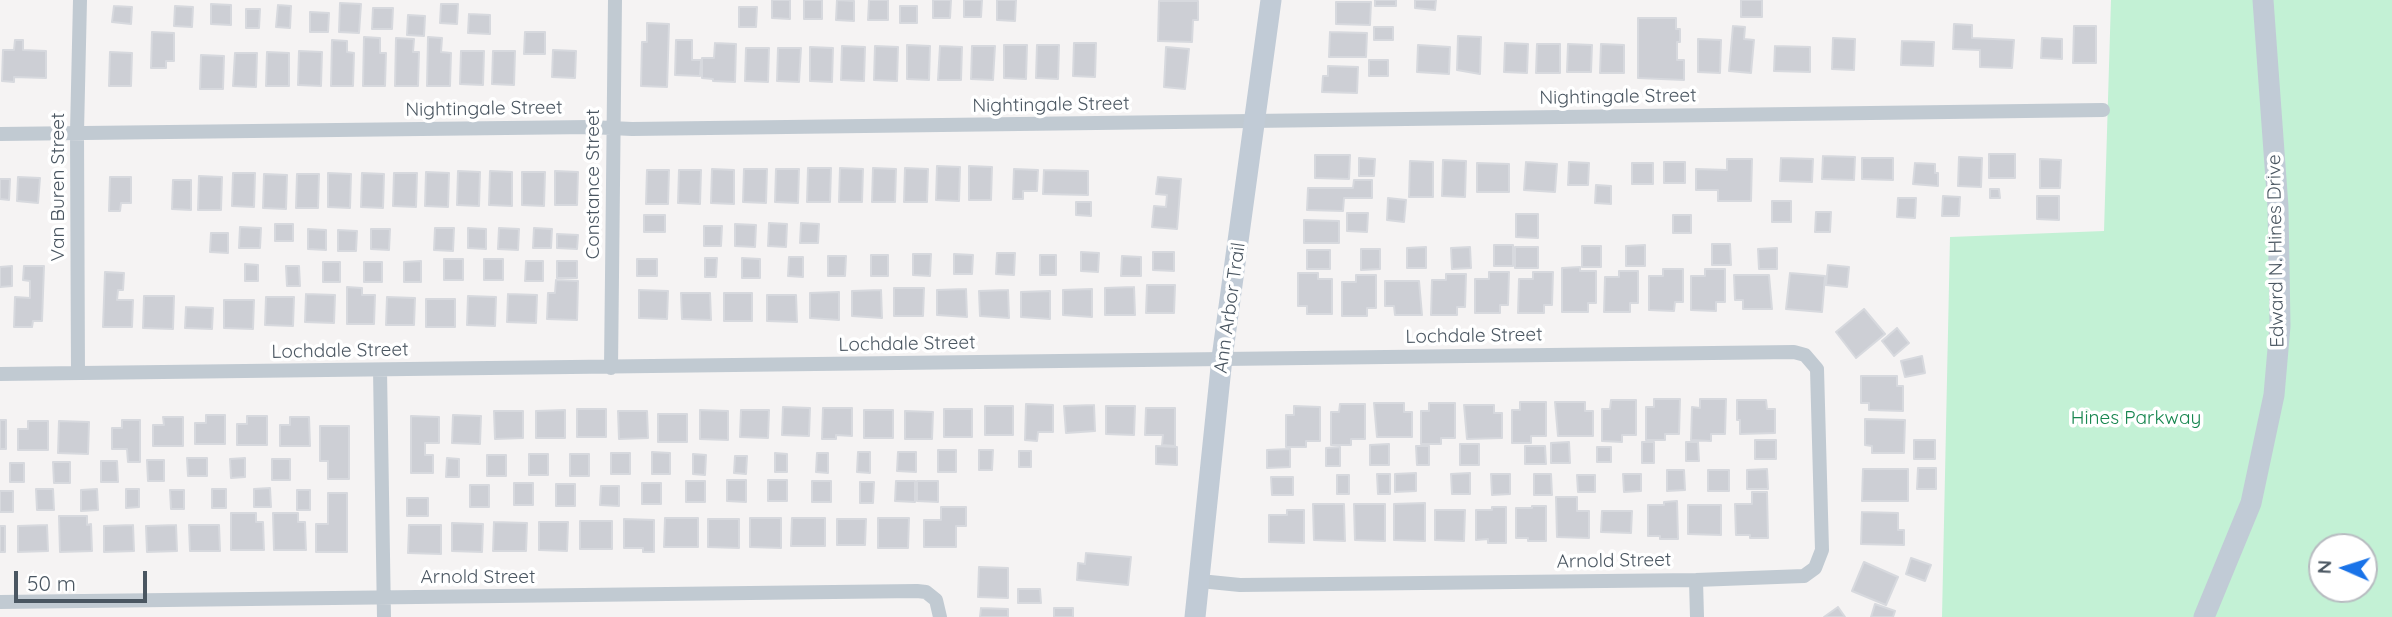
<!DOCTYPE html>
<html>
<head>
<meta charset="utf-8">
<style>
	body { margin:0 }
	#map { position:relative; width:2392px; height:617px; overflow:hidden; background:#f5f3f3; font-family:Quicksand,sans-serif }
	canvas { display:block }
	.north { position:absolute; left:2308px; top:533px; width:70px; height:70px; box-sizing:border-box; background:#fff; border:2px solid #b7bbc0; border-radius:50%; rotate:273deg; font-size:19px; font-weight:700; line-height:28px; text-align:center; color:#4a5661 }
	.north::after { content:''; display:block; margin:auto; width:24px; height:32px; background:#1a73e8; clip-path:polygon(50% 0,100% 100%,50% 72%,0 100%) }
	.scale { position:absolute; left:14px; top:571px; width:133px; height:32px; box-sizing:border-box; border:4px solid #4a5661; border-top:0; padding-left:9px; font-size:21px; line-height:24px; white-space:nowrap; color:#4a5661; -webkit-text-stroke:5px #fff; paint-order:stroke }
</style>
</head>
<body>
<div id="map">
<canvas width="2392" height="617"></canvas>
<div class="north">N</div>
<div class="scale">50 m</div>
</div>
<script>
const c = document.querySelector('canvas').getContext('2d');
c.lineJoin = 'round';
function fill(path, color) { c.fillStyle = color; c.fill(path, 'evenodd'); }
const toPath = rows => new Path2D(rows.map(r => 'M' + r).join(''));
function stroke(path, color, width, dash) { c.strokeStyle = color; c.lineWidth = width; c.lineCap = dash ? 'butt' : 'round'; c.setLineDash(dash || []); c.stroke(path); }
function write(font, color, halo, rows, align = 'center') {
  c.font = font + ' Quicksand,sans-serif'; c.lineWidth = 7; c.setLineDash([]); c.textBaseline = 'middle'; c.strokeStyle = halo; c.fillStyle = color; for (const [text, x, y, turn = 0] of rows) {
    c.save(); c.translate(x, y); c.rotate((+turn || 0) * Math.PI / 180); c.textAlign = isNaN(turn) ? turn : align; if (halo) c.strokeText(text, 0, 0); c.fillText(text, 0, 0); c.restore();
  }
}
fill(toPath([
	[2111,0,2392,0,2392,617,1942,617,1950,237,2104,231],
	[2322,547,2364,547,2364,589,2322,589]
]), '#c3f1d5');
const building = toPath([
	[772,0,790,0,790,19,772,18,772,0],
	[804,0,822,0,822,19,804,19,804,0],
	[837,0,854,1,854,21,836,20,837,0],
	[869,0,888,0,888,20,868,20,869,0],
	[933,0,951,0,950,18,933,18,933,0],
	[964,0,982,0,981,17,964,17,964,0],
	[997,0,1016,0,1015,21,997,20,997,0],
	[1375,0,1396,0,1396,6,1375,6,1375,0],
	[1415,0,1436,0,1435,10,1415,8,1415,0],
	[1741,0,1762,0,1762,17,1741,17,1741,0],
	[1159,1,1198,1,1198,20,1193,20,1192,42,1158,41,1159,1],
	[1336,2,1371,2,1370,25,1336,24,1336,2],
	[340,3,361,4,359,33,339,32,340,3],
	[211,4,231,5,231,25,211,24,211,4],
	[441,4,458,4,457,24,440,23,441,4],
	[278,5,291,6,290,28,276,27,278,5],
	[114,6,132,7,131,24,112,22,114,6],
	[175,6,193,7,192,27,174,26,175,6],
	[900,6,917,6,917,23,900,23,900,6],
	[739,7,757,7,756,27,739,27,739,7],
	[373,8,393,8,392,29,372,29,373,8],
	[246,9,260,9,259,28,246,28,246,9],
	[310,12,329,13,328,32,310,32,310,12],
	[469,14,490,15,490,34,468,33,469,14],
	[408,15,425,16,424,36,407,35,408,15],
	[1638,18,1676,18,1676,29,1680,29,1680,42,1677,42,1677,60,1684,60,1684,80,1638,78,1638,18],
	[647,23,669,24,667,87,641,86,642,42,647,42,647,23],
	[1954,24,1972,25,1972,38,2014,40,2012,68,1980,67,1980,50,1953,49,1954,24],
	[1733,26,1745,27,1744,39,1754,40,1751,73,1729,71,1733,26],
	[2074,26,2096,26,2096,63,2073,63,2074,26],
	[1374,27,1393,27,1393,40,1374,40,1374,27],
	[152,32,174,33,174,61,166,61,166,68,151,68,152,32],
	[525,32,545,32,545,54,524,54,525,32],
	[1330,32,1367,33,1366,57,1329,57,1330,32],
	[1458,36,1481,37,1480,74,1457,70,1458,36],
	[364,37,380,38,380,53,386,53,385,86,363,86,364,37],
	[428,37,442,38,441,52,451,53,450,86,427,86,428,37],
	[396,38,414,39,413,52,419,52,418,86,395,86,396,38],
	[1833,38,1855,39,1854,70,1832,69,1833,38],
	[2042,38,2062,39,2062,59,2041,58,2042,38],
	[1698,39,1721,40,1720,73,1698,72,1698,39],
	[15,40,23,40,23,50,46,51,46,78,14,77,14,82,2,81,3,50,14,50,15,40],
	[332,40,347,41,347,52,354,53,353,86,331,86,332,40],
	[676,40,692,40,692,60,701,60,700,76,675,75,676,40],
	[1902,41,1934,42,1933,66,1901,65,1902,41],
	[715,43,736,44,735,82,713,81,713,79,702,78,702,58,714,58,715,43],
	[1074,43,1096,43,1095,77,1073,76,1074,43],
	[1505,43,1528,44,1527,73,1504,72,1505,43],
	[1537,44,1560,44,1560,73,1536,73,1537,44],
	[1568,44,1592,45,1591,72,1567,72,1568,44],
	[1601,44,1624,45,1624,73,1600,73,1601,44],
	[907,45,930,46,929,80,907,79,907,45],
	[1004,45,1027,45,1026,79,1004,78,1004,45],
	[1037,45,1059,45,1058,79,1036,78,1037,45],
	[1418,45,1450,47,1449,74,1417,72,1418,45],
	[842,46,865,47,864,81,841,80,842,46],
	[875,46,898,47,897,81,874,80,875,46],
	[940,46,962,47,961,80,938,80,940,46],
	[972,46,995,46,993,80,971,79,972,46],
	[1775,46,1810,47,1810,72,1774,71,1775,46],
	[810,47,833,48,832,82,810,81,810,47],
	[1166,47,1189,49,1185,89,1164,87,1166,47],
	[746,48,769,48,768,82,745,81,746,48],
	[778,48,801,48,799,82,777,81,778,48],
	[553,50,576,51,575,78,552,77,553,50],
	[299,51,322,52,321,86,298,85,299,51],
	[461,51,484,51,483,85,460,84,461,51],
	[493,51,515,51,514,85,492,84,493,51],
	[110,52,132,53,131,86,109,86,110,52],
	[267,52,289,53,289,86,266,86,267,52],
	[235,53,257,53,256,87,233,86,235,53],
	[201,55,224,56,223,89,200,89,201,55],
	[1369,60,1388,60,1388,76,1369,76,1369,60],
	[1328,66,1358,67,1357,93,1322,92,1323,76,1328,76,1328,66],
	[1989,154,2015,154,2015,178,1989,178,1989,154],
	[1315,155,1350,155,1349,179,1315,178,1315,155],
	[1823,156,1855,157,1854,180,1822,179,1823,156],
	[1959,157,1982,158,1981,187,1958,186,1959,157],
	[1359,158,1375,159,1374,176,1359,176,1359,158],
	[1781,158,1813,159,1812,182,1780,181,1781,158],
	[1862,158,1893,158,1893,180,1862,179,1862,158],
	[1727,159,1752,159,1751,201,1718,201,1718,190,1696,190,1696,169,1727,170,1727,159],
	[2040,159,2061,160,2060,188,2040,188,2040,159],
	[1443,160,1466,161,1465,197,1442,196,1443,160],
	[1410,161,1433,162,1433,197,1409,197,1410,161],
	[1526,162,1557,164,1555,192,1524,190,1526,162],
	[1569,162,1589,163,1588,185,1568,185,1569,162],
	[1664,162,1685,162,1685,183,1664,183,1664,162],
	[1477,163,1509,164,1509,192,1477,192,1477,163],
	[1632,163,1653,163,1653,184,1632,184,1632,163],
	[1915,163,1935,164,1935,173,1938,173,1938,186,1913,184,1915,163],
	[937,166,960,167,959,201,936,200,937,166],
	[969,166,992,167,991,200,969,200,969,166],
	[808,168,831,168,830,202,807,202,808,168],
	[840,168,863,169,862,202,839,202,840,168],
	[873,168,896,169,895,202,872,202,873,168],
	[905,168,928,169,927,202,904,202,905,168],
	[712,169,734,170,734,204,711,203,712,169],
	[744,169,767,169,766,203,743,202,744,169],
	[776,169,799,169,798,203,775,202,776,169],
	[1014,169,1038,170,1037,191,1023,191,1023,199,1013,199,1014,169],
	[647,170,669,170,668,204,646,204,647,170],
	[679,170,701,170,700,204,678,203,679,170],
	[1044,170,1088,171,1088,195,1043,194,1044,170],
	[458,171,480,172,479,206,457,205,458,171],
	[490,171,512,172,512,206,489,205,490,171],
	[555,171,578,172,577,205,555,205,555,171],
	[426,172,449,173,448,207,425,206,426,172],
	[522,172,545,172,544,206,522,205,522,172],
	[233,173,255,173,254,207,232,206,233,173],
	[328,173,351,174,350,208,328,207,328,173],
	[362,173,384,174,383,208,361,207,362,173],
	[394,173,417,173,416,207,393,206,394,173],
	[264,174,287,175,286,209,263,208,264,174],
	[297,174,319,174,318,208,296,208,297,174],
	[199,176,222,177,221,210,198,210,199,176],
	[18,177,40,178,38,203,17,201,18,177],
	[110,177,131,177,131,203,121,203,120,211,109,211,110,177],
	[1158,177,1181,179,1177,229,1152,227,1154,206,1166,207,1167,195,1156,194,1158,177],
	[0,179,10,179,9,200,0,199,0,179],
	[173,180,191,180,191,210,172,209,173,180],
	[1354,180,1372,180,1372,198,1344,198,1343,211,1307,210,1308,188,1353,188,1354,180],
	[1596,185,1611,186,1611,204,1595,203,1596,185],
	[1990,189,1999,189,2000,198,1990,198,1990,189],
	[1943,196,1960,197,1959,216,1942,216,1943,196],
	[2037,196,2059,196,2059,220,2037,219,2037,196],
	[1388,198,1406,200,1404,222,1387,220,1388,198],
	[1898,198,1916,198,1915,218,1897,217,1898,198],
	[1772,201,1791,201,1791,222,1772,222,1772,201],
	[1076,202,1091,202,1091,216,1076,215,1076,202],
	[1816,212,1831,212,1830,232,1815,232,1816,212],
	[1347,213,1368,213,1367,232,1347,231,1347,213],
	[1516,214,1538,214,1538,238,1516,237,1516,214],
	[644,215,665,215,665,232,644,232,644,215],
	[1673,215,1691,215,1691,233,1673,233,1673,215],
	[1304,220,1339,221,1339,243,1304,243,1304,220],
	[769,223,787,224,786,247,768,246,769,223],
	[801,223,819,224,818,243,800,243,801,223],
	[275,224,293,224,293,241,275,241,275,224],
	[735,224,756,225,755,247,735,246,735,224],
	[704,226,722,226,721,246,704,246,704,226],
	[240,227,261,228,260,248,239,248,240,227],
	[435,228,454,228,453,251,434,250,435,228],
	[468,228,486,229,486,249,468,248,468,228],
	[499,228,519,229,518,250,498,249,499,228],
	[534,228,552,229,551,248,533,248,534,228],
	[308,229,326,230,326,250,308,249,308,229],
	[371,229,390,229,389,250,371,249,371,229],
	[338,230,357,231,356,251,338,251,338,230],
	[211,233,228,233,228,253,210,252,211,233],
	[557,234,578,235,577,249,557,248,557,234],
	[1712,244,1730,244,1731,265,1712,265,1712,244],
	[1494,245,1513,245,1513,266,1494,266,1494,245],
	[1645,245,1645,266,1626,266,1626,246,1645,245],
	[1582,246,1601,246,1601,267,1582,267,1582,246],
	[1426,247,1426,268,1407,268,1407,248,1426,247],
	[1470,247,1471,268,1452,269,1451,248,1470,247],
	[1515,247,1538,247,1538,268,1515,268,1515,247],
	[1777,248,1777,269,1759,269,1758,249,1777,248],
	[1361,249,1380,249,1380,269,1361,270,1361,249],
	[1307,250,1330,250,1330,269,1307,269,1307,250],
	[1081,252,1099,253,1098,272,1081,271,1081,252],
	[1153,252,1174,252,1174,271,1153,270,1153,252],
	[997,253,1015,253,1014,275,996,274,997,253],
	[913,254,931,254,930,276,913,275,913,254],
	[954,254,973,255,972,274,954,274,954,254],
	[871,255,888,255,888,276,871,276,871,255],
	[1040,255,1056,255,1056,275,1040,275,1040,255],
	[828,256,846,256,845,276,828,276,828,256],
	[1122,256,1141,257,1141,276,1121,276,1122,256],
	[789,257,803,257,803,277,788,276,789,257],
	[705,258,717,258,716,277,705,277,705,258],
	[742,258,760,259,760,278,742,278,742,258],
	[444,259,463,259,463,280,444,280,444,259],
	[484,259,503,259,503,280,484,280,484,259],
	[637,259,657,259,657,276,637,276,637,259],
	[421,261,421,282,404,282,404,262,421,261],
	[526,261,543,261,543,281,525,281,526,261],
	[557,261,577,261,577,278,557,278,557,261],
	[323,262,340,262,340,282,323,282,323,262],
	[364,262,382,262,382,282,364,282,364,262],
	[245,264,258,265,258,281,245,281,245,264],
	[1828,265,1849,267,1847,287,1826,285,1828,265],
	[12,266,12,286,0,287,0,267,12,266],
	[24,266,44,266,42,321,33,321,32,327,14,327,15,297,30,298,30,281,23,280,24,266],
	[286,266,299,266,300,286,287,286,286,266],
	[1580,267,1580,271,1596,271,1596,303,1588,303,1588,312,1562,312,1562,268,1580,267],
	[1663,269,1683,269,1683,302,1675,302,1674,311,1649,310,1649,276,1663,276,1663,269],
	[1705,269,1725,269,1725,302,1716,302,1716,311,1691,310,1691,276,1705,276,1705,269],
	[1619,271,1638,271,1638,303,1630,303,1630,312,1604,312,1605,277,1619,277,1619,271],
	[105,272,124,273,123,290,118,290,117,300,133,300,132,327,103,327,105,272],
	[1489,272,1509,272,1508,305,1500,305,1500,313,1475,313,1475,279,1489,279,1489,272],
	[1533,272,1553,272,1552,305,1544,305,1544,313,1518,313,1519,279,1533,279,1533,272],
	[1298,273,1318,273,1318,279,1332,279,1332,314,1307,314,1307,306,1298,306,1298,273],
	[1790,273,1825,276,1822,312,1786,309,1790,273],
	[1446,274,1466,274,1465,307,1457,307,1457,315,1431,315,1432,280,1446,280,1446,274],
	[1356,275,1376,275,1376,308,1367,308,1367,316,1342,316,1342,282,1356,282,1356,275],
	[1734,275,1769,275,1772,309,1743,309,1743,300,1735,300,1734,275],
	[556,280,578,281,577,320,547,319,548,293,555,293,556,280],
	[1385,281,1419,281,1422,315,1395,315,1394,306,1385,306,1385,281],
	[1147,285,1175,285,1174,313,1146,313,1147,285],
	[347,287,362,288,362,295,375,295,374,324,347,324,347,287],
	[1134,287,1135,315,1105,315,1105,288,1134,287],
	[894,288,924,288,923,316,894,316,894,288],
	[966,289,967,317,937,315,937,290,966,289],
	[1092,289,1092,317,1063,315,1063,290,1092,289],
	[639,290,668,291,667,319,639,318,639,290],
	[881,290,882,318,852,316,852,291,881,290],
	[1008,290,1009,318,980,316,979,291,1008,290],
	[1050,291,1050,319,1021,317,1021,292,1050,291],
	[839,292,839,320,810,318,810,293,839,292],
	[681,293,710,293,711,320,682,319,681,293],
	[724,293,752,293,752,321,724,321,724,293],
	[306,294,335,295,334,323,305,322,306,294],
	[508,294,537,295,536,323,507,322,508,294],
	[767,295,796,295,797,322,767,321,767,295],
	[144,296,174,296,173,329,143,328,144,296],
	[468,296,496,297,495,326,467,325,468,296],
	[266,297,294,297,293,326,265,325,266,297],
	[387,297,415,298,414,325,386,325,387,297],
	[426,299,455,299,455,327,426,327,426,299],
	[224,300,254,300,253,329,224,328,224,300],
	[186,307,213,308,212,329,185,328,186,307],
	[1864,309,1885,334,1856,358,1836,332,1864,309],
	[1897,328,1909,343,1894,356,1882,341,1897,328],
	[1922,356,1925,373,1905,377,1901,361,1922,356],
	[1861,376,1897,376,1897,386,1903,386,1903,411,1869,410,1869,403,1861,403,1861,376],
	[1654,399,1680,399,1679,434,1665,434,1665,440,1646,440,1646,407,1654,407,1654,399],
	[1700,399,1726,399,1725,434,1711,434,1711,441,1691,440,1692,407,1700,408,1700,399],
	[1611,400,1636,400,1636,435,1622,435,1622,442,1602,441,1602,409,1610,409,1611,400],
	[1737,400,1766,400,1767,409,1775,409,1775,433,1740,434,1740,420,1737,420,1737,400],
	[1520,402,1546,402,1546,436,1531,436,1531,443,1512,443,1512,410,1520,410,1520,402],
	[1555,402,1585,402,1585,411,1593,411,1593,436,1558,436,1555,402],
	[1374,403,1404,403,1404,412,1412,412,1412,437,1377,437,1374,403],
	[1429,403,1455,403,1455,438,1441,438,1441,444,1421,444,1421,411,1429,411,1429,403],
	[1026,404,1053,405,1053,432,1038,432,1037,441,1025,440,1026,404],
	[1340,404,1365,404,1365,439,1351,439,1351,445,1331,445,1331,412,1339,412,1340,404],
	[1094,405,1095,431,1066,433,1064,406,1094,405],
	[1464,405,1494,405,1494,413,1502,413,1502,438,1467,439,1464,405],
	[985,406,1013,406,1013,435,985,435,985,406],
	[1106,406,1135,406,1134,435,1106,434,1106,406],
	[1294,406,1320,407,1320,441,1306,441,1306,447,1286,447,1286,415,1294,415,1294,406],
	[783,407,810,408,809,436,782,435,783,407],
	[823,408,852,408,852,436,836,435,836,439,822,439,823,408],
	[1146,408,1175,408,1175,446,1162,445,1163,435,1145,435,1146,408],
	[577,409,606,409,606,437,577,437,577,409],
	[944,409,972,409,972,437,944,437,944,409],
	[565,410,565,438,536,438,536,411,565,410],
	[700,410,728,411,728,440,700,439,700,410],
	[741,410,769,410,768,438,740,437,741,410],
	[864,410,893,410,893,438,864,438,864,410],
	[494,411,523,411,523,438,495,439,494,411],
	[618,411,647,411,648,438,619,439,618,411],
	[905,411,933,412,932,439,905,439,905,411],
	[658,414,687,414,687,442,658,442,658,414],
	[206,415,225,415,225,444,195,444,195,423,206,423,206,415],
	[453,415,481,416,480,444,452,443,453,415],
	[247,416,267,416,267,445,237,445,237,424,247,424,247,416],
	[411,416,439,417,439,443,425,443,425,455,433,455,433,473,411,473,411,416],
	[163,417,183,417,183,446,153,446,153,425,164,425,163,417],
	[290,417,309,417,310,446,280,446,280,425,290,425,290,417],
	[1865,419,1905,420,1904,453,1872,453,1872,446,1865,445,1865,419],
	[0,420,6,420,6,449,0,449,0,420],
	[122,420,140,420,140,462,128,462,127,449,112,449,112,428,122,428,122,420],
	[28,421,48,421,48,450,18,450,18,429,28,429,28,421],
	[59,421,89,422,88,454,58,453,59,421],
	[320,426,349,426,349,479,328,479,328,461,320,461,320,426],
	[1755,440,1776,440,1776,459,1755,459,1755,440],
	[1914,440,1935,440,1935,459,1914,459,1914,440],
	[1569,442,1570,463,1551,463,1551,443,1569,442],
	[1642,442,1654,442,1654,463,1642,463,1642,442],
	[1686,442,1698,442,1699,461,1686,461,1686,442],
	[1389,444,1389,465,1370,465,1370,445,1389,444],
	[1460,444,1479,444,1479,465,1460,465,1460,444],
	[1156,446,1177,447,1177,465,1156,464,1156,446],
	[1416,446,1429,446,1429,465,1417,465,1416,446],
	[1525,446,1545,446,1546,464,1525,464,1525,446],
	[1340,447,1340,466,1326,466,1326,448,1340,447],
	[1597,447,1611,447,1611,462,1597,462,1597,447],
	[1290,449,1290,467,1267,468,1267,450,1290,449],
	[938,450,956,450,956,472,938,472,938,450],
	[979,450,993,450,992,470,979,470,979,450],
	[1019,451,1031,451,1031,467,1019,467,1019,451],
	[652,452,670,453,670,474,652,474,652,452],
	[858,452,870,452,870,473,857,472,858,452],
	[898,452,916,452,916,472,897,471,898,452],
	[611,453,630,453,630,474,611,474,611,453],
	[775,453,787,454,787,472,775,472,775,453],
	[817,453,828,453,828,473,816,472,817,453],
	[529,454,548,454,548,475,529,475,529,454],
	[570,454,589,454,589,476,570,476,570,454],
	[693,454,706,455,705,475,693,474,693,454],
	[487,455,506,455,506,476,487,476,487,455],
	[735,456,747,456,746,474,734,473,735,456],
	[187,458,207,458,207,476,188,476,187,458],
	[245,458,245,477,231,478,230,459,245,458],
	[447,458,459,459,459,477,446,477,447,458],
	[272,459,290,459,290,480,272,480,272,459],
	[147,460,164,460,164,481,148,481,147,460],
	[101,461,117,461,118,482,101,482,101,461],
	[53,462,70,462,70,483,54,483,53,462],
	[10,463,24,463,24,482,10,482,10,463],
	[1918,468,1936,468,1936,489,1917,489,1918,468],
	[1767,469,1768,489,1747,489,1747,470,1767,469],
	[1863,469,1908,469,1908,501,1862,501,1863,469],
	[1667,470,1684,470,1685,490,1667,491,1667,470],
	[1708,470,1729,470,1729,491,1708,491,1708,470],
	[1416,473,1416,491,1395,492,1395,474,1416,473],
	[1470,473,1470,494,1452,494,1451,474,1470,473],
	[1377,474,1390,474,1390,494,1378,494,1377,474],
	[1491,474,1510,474,1510,494,1492,495,1491,474],
	[1534,474,1551,474,1552,495,1534,495,1534,474],
	[1623,474,1641,474,1641,491,1624,492,1623,474],
	[1337,475,1349,475,1349,494,1337,494,1337,475],
	[1577,475,1595,475,1595,492,1578,492,1577,475],
	[1271,477,1293,477,1293,495,1272,495,1271,477],
	[727,480,746,480,746,502,727,501,727,480],
	[768,480,787,480,787,501,768,501,768,480],
	[686,481,705,481,705,502,686,502,686,481],
	[812,481,831,481,831,502,812,502,812,481],
	[896,481,915,481,915,502,895,501,896,481],
	[917,481,938,481,938,502,917,501,917,481],
	[860,482,874,482,873,503,860,503,860,482],
	[514,483,533,483,533,505,514,505,514,483],
	[642,483,661,483,661,504,642,504,642,483],
	[556,484,575,484,575,506,556,506,556,484],
	[470,485,489,485,489,507,470,507,470,485],
	[601,486,619,486,619,506,600,505,601,486],
	[270,488,271,507,254,507,254,489,270,488],
	[36,489,53,489,54,510,37,510,36,489],
	[97,489,98,510,81,511,81,490,97,489],
	[126,489,139,489,139,507,126,508,126,489],
	[212,489,226,489,226,508,212,508,212,489],
	[170,490,184,490,184,509,171,509,170,490],
	[297,490,310,490,310,510,297,510,297,490],
	[0,491,13,491,13,512,0,512,0,491],
	[1752,492,1767,492,1768,538,1750,538,1750,535,1736,535,1735,504,1752,504,1752,492],
	[328,493,347,493,347,552,316,552,316,524,328,524,328,493],
	[1556,497,1577,497,1577,511,1589,511,1589,538,1557,537,1556,497],
	[407,498,428,498,428,516,407,516,407,498],
	[1677,501,1678,539,1660,539,1660,536,1648,536,1648,505,1664,505,1664,502,1677,501],
	[1425,503,1425,541,1394,540,1394,504,1425,503],
	[1313,504,1344,504,1345,541,1314,540,1313,504],
	[1354,504,1385,504,1385,541,1355,540,1354,504],
	[1688,505,1721,505,1721,535,1688,534,1688,505],
	[1532,506,1546,506,1546,541,1528,541,1528,538,1516,538,1516,508,1532,508,1532,506],
	[941,507,966,507,966,526,956,526,956,547,924,547,924,520,941,520,941,507],
	[1492,507,1506,507,1506,543,1488,543,1488,539,1476,540,1476,510,1492,510,1492,507],
	[1287,510,1304,510,1304,543,1269,542,1269,515,1287,515,1287,510],
	[1435,510,1465,510,1464,541,1435,540,1435,510],
	[1602,511,1632,511,1631,533,1601,532,1602,511],
	[1862,512,1898,513,1898,530,1904,530,1904,545,1861,544,1862,512],
	[231,513,256,513,256,522,263,522,264,550,231,550,231,513],
	[273,513,298,513,298,522,305,522,306,550,274,550,273,513],
	[59,516,87,516,87,525,91,524,92,551,60,552,59,516],
	[665,518,698,518,698,547,664,547,665,518],
	[750,518,781,518,781,548,750,547,750,518],
	[792,518,825,518,825,546,791,546,792,518],
	[878,518,909,518,908,548,878,548,878,518],
	[624,519,654,520,654,552,643,552,643,548,624,548,624,519],
	[708,519,739,519,739,548,708,547,708,519],
	[837,519,866,519,865,545,837,545,837,519],
	[580,521,612,521,612,549,580,549,580,521],
	[494,522,527,523,526,551,493,551,494,522],
	[539,522,568,522,567,551,539,550,539,522],
	[452,523,483,524,482,552,452,551,452,523],
	[47,525,48,551,18,552,18,526,47,525],
	[133,525,134,551,104,552,104,526,133,525],
	[176,525,177,551,147,552,146,526,176,525],
	[189,525,219,525,220,551,190,551,189,525],
	[409,525,441,525,441,554,408,553,409,525],
	[0,526,5,526,5,552,0,552,0,526],
	[1086,553,1131,557,1128,585,1077,580,1078,563,1085,564,1086,553],
	[1911,558,1931,565,1925,581,1906,574,1911,558],
	[1864,562,1898,577,1886,605,1852,591,1864,562],
	[979,567,1008,568,1008,598,978,597,979,567],
	[1018,589,1040,589,1041,603,1018,603,1018,589],
	[1875,604,1895,611,1893,617,1871,617,1875,604],
	[1838,607,1845,617,1824,617,1838,607],
	[981,608,1008,609,1008,617,980,617,981,608],
	[1054,608,1073,608,1073,617,1054,617,1054,608]
]);
fill(building, '#cdcfd5');
stroke(building, '#d7d9de', 2);
stroke(toPath([
	[0,134,590,127,632,129,2103,110],
	[611,368,615,0],
	[380,370,384,617],
	[78,373,77,132,80,0],
	[0,374,1794,352,1805,355,1817,369,1822,550,1815,568,1804,576,1696,580,1240,585,1200,581],
	[1696,580,1697,617],
	[0,602,917,591,926,592,936,600,940,617]
]), '#c1cad2', 14);
stroke(toPath([
	[1195,617,1222,358,1271,0],
	[2204,617,2251,503,2274,395,2280,326,2278,207,2263,0]
]), '#c1cbd6', 21);
write('19px', '#4a5661', '#fff', [
	["Nightingale Street",1618,97,-1],
	["Nightingale Street",1051,105,-1],
	["Nightingale Street",484,109,-1],
	["Constance Street",593,184,-90],
	["Van Buren Street",58,187,-90],
	["Edward N. Hines Drive",2276,251,-91],
	["Ann Arbor Trail",1230,308,-82],
	["Lochdale Street",1474,336,-1],
	["Lochdale Street",907,344,-1],
	["Lochdale Street",340,351,-1],
	["Arnold Street",1614,561,-1],
	["Arnold Street",478,577]
]);
write('19px', '#17864f', '#fff', [
	["Hines Parkway",2136,418]
]);
</script>
</body>
</html>
